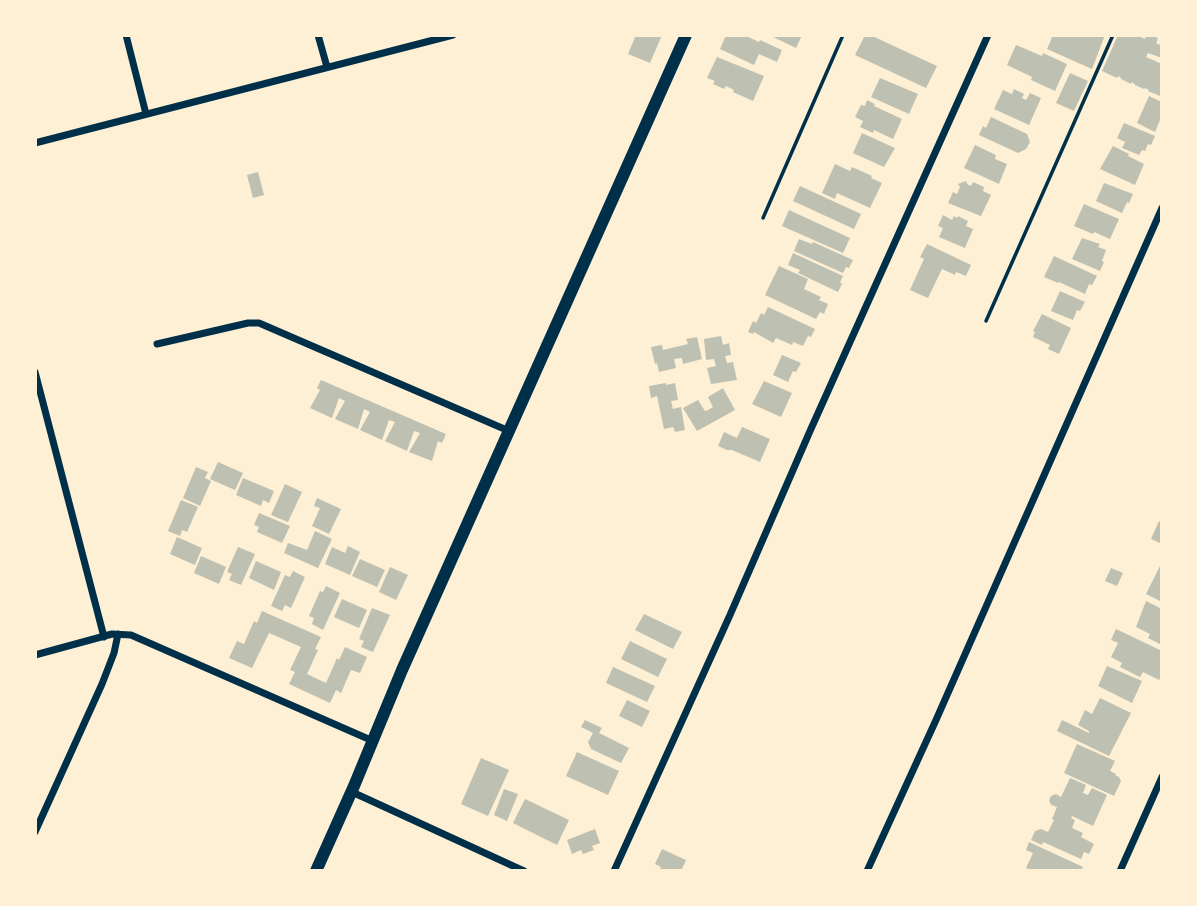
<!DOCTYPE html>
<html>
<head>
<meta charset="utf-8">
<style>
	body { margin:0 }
	#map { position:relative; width:1197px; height:906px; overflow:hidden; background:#fdf0d5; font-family:Georgia,serif }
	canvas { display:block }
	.frame { position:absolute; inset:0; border:37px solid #fdf0d5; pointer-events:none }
</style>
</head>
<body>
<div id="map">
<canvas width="1197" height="906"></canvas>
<div class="frame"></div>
</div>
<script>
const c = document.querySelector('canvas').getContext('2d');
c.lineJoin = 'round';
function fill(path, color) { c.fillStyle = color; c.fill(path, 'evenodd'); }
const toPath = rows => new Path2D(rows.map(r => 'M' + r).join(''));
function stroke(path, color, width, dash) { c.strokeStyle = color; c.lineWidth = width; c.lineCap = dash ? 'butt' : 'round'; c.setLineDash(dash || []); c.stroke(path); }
fill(toPath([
	[636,35,662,35,650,63,628,54],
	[726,35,744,35,759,42,760,40,782,50,777,62,759,54,754,65,720,49],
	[769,35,802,35,796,48],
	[865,35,870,35,937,66,926,88,855,55],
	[1053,35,1105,35,1092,69,1047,49],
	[1118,35,1142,35,1141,37,1145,39,1146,35,1154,35,1158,39,1156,43,1162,46,1162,58,1148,53,1146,57,1162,64,1162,96,1160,96,1148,91,1149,90,1145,88,1144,89,1135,85,1135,84,1131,82,1131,84,1121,79,1121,78,1118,76,1117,78,1102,71],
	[1016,45,1042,56,1043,53,1067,64,1055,91,1031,80,1032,77,1007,65],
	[717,57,764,76,753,101,733,92,734,90,726,86,724,89,713,84,715,81,707,78],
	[1070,73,1088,81,1074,111,1056,103],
	[880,78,918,94,909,114,871,97],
	[1014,89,1024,94,1022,98,1026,100,1030,93,1041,98,1029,125,994,109,1003,90,1012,94],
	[1149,96,1162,102,1162,121,1160,120,1155,132,1137,123],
	[867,100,875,104,874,106,902,119,893,139,874,130,873,133,860,127,863,121,855,117,861,105,865,106],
	[991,117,1027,134,1030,142,1026,149,1018,153,979,135,983,126,986,128],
	[1124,123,1155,136,1151,145,1148,144,1145,151,1142,150,1139,155,1122,148,1125,142,1117,138],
	[862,133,895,148,884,167,853,153],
	[975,145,996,155,995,159,1007,164,999,184,964,168],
	[1113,146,1129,154,1128,156,1144,164,1135,185,1100,169],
	[835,164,850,171,852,167,872,176,871,178,882,183,870,208,837,193,835,199,822,193],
	[258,172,264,195,253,198,247,175],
	[966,181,967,184,971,186,973,182,984,187,983,191,991,195,981,216,948,203,953,192,957,194,960,187,958,184],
	[1104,183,1133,194,1129,203,1127,202,1122,213,1096,201],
	[800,186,861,214,854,229,793,201],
	[1084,204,1119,219,1110,239,1094,232,1093,234,1074,226],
	[789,210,850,238,843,253,782,226],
	[943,215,952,220,954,216,957,218,958,216,968,221,966,226,973,229,965,248,939,237,943,228,938,226],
	[1082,238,1100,244,1098,247,1106,250,1102,261,1104,262,1100,271,1072,259],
	[799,239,812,244,813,242,853,260,849,268,846,267,843,273,794,251],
	[927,244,971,265,966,276,956,272,955,275,942,269,928,298,910,290,924,259,920,257],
	[793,253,843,276,840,282,842,284,838,292,798,273,800,270,788,265],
	[1054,256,1097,276,1092,285,1089,284,1085,294,1059,282,1058,283,1044,277],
	[779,266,808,279,804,289,821,297,819,300,828,304,824,314,820,312,816,319,765,295],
	[1060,291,1085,302,1080,311,1077,310,1073,320,1051,311],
	[768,307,815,329,811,337,808,336,803,346,793,342,792,345,776,338,773,343,754,332,753,334,748,332,753,321,756,323,761,313,764,315],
	[1042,314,1071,328,1059,354,1048,349,1050,345,1033,337,1035,332,1033,331],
	[721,336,723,345,729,343,731,355,725,356,727,363,733,362,737,380,711,384,707,368,716,366,714,359,706,360,704,339],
	[697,337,702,359,683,364,682,358,674,359,676,368,659,372,657,363,655,364,651,347,662,345,663,350,688,344,686,339],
	[782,355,801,363,796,372,793,371,788,382,773,375],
	[321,380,446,434,442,443,438,441,432,461,409,452,420,433,414,431,407,451,385,441,395,422,389,420,382,440,360,430,370,412,364,409,358,429,335,419,345,401,339,398,332,418,310,408,320,390,317,388],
	[764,381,792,393,781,417,752,404],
	[666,383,666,385,675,383,678,400,671,401,673,409,681,407,685,430,675,432,673,427,664,429,657,396,651,398,649,386],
	[723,388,735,410,697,431,683,408,698,400,705,411,708,410,713,407,708,397],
	[742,427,770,439,760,462,732,450,727,450,718,446,724,432,737,438],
	[218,462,243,473,235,490,210,479],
	[196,467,208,472,205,478,211,481,200,506,183,498],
	[243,478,274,491,269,503,263,500,261,506,236,495],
	[285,484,302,492,288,522,271,515],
	[317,498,341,509,329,534,312,526,320,508,314,506],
	[181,500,198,507,187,532,182,530,180,536,168,531],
	[259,513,290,526,282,543,257,532,259,527,254,525],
	[1159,521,1162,523,1162,544,1151,539],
	[315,531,332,539,318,568,284,553,288,543,307,550],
	[177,537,202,548,195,565,170,554],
	[348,546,360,552,350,575,325,564,332,547,345,553],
	[238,547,255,554,241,585,229,580,232,574,227,572],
	[201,556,226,567,219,584,194,573],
	[360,559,385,570,377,587,352,576],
	[256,561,281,572,274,590,249,578],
	[1160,566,1162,568,1162,602,1146,594],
	[390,567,408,575,396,600,379,592],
	[1111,568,1123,573,1117,586,1105,581],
	[293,571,305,577,291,608,285,605,282,611,271,606,285,575,290,577],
	[326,586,340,593,323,630,312,624,314,618,309,616,320,591,323,592],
	[342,599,367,610,359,628,334,617],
	[1146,601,1162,609,1162,645,1148,638,1150,634,1136,627],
	[372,608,390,615,373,652,361,647,364,641,359,639],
	[262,611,321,637,315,649,318,650,307,674,326,683,337,658,339,660,345,647,367,657,360,673,351,670,341,693,336,690,330,703,289,684,295,672,290,670,301,647,269,633,252,668,229,658,237,641,244,644,254,621,257,623],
	[644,614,682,632,673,649,635,630],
	[1116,629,1162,651,1162,674,1159,680,1143,672,1140,677,1120,667,1122,663,1111,657,1118,643,1111,640],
	[630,641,667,659,658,677,621,659],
	[1107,666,1142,681,1132,703,1098,686],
	[613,667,655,686,647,702,606,683],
	[1100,698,1131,713,1109,756,1057,731,1062,720,1089,733,1089,731,1078,725,1085,710,1092,714],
	[627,700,650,711,642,727,619,716],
	[585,720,602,728,599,733,629,748,621,763,591,749,588,742,593,733,581,727],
	[1077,744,1115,761,1110,771,1116,774,1115,775,1119,777,1121,781,1114,796,1064,773],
	[577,752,619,771,608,795,566,776],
	[481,758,509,770,488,816,461,804],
	[1070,778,1086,785,1083,793,1088,795,1092,788,1107,795,1093,826,1072,816,1071,818,1075,820,1072,828,1083,833,1081,837,1094,844,1089,854,1084,852,1081,859,1043,842,1042,845,1031,840,1035,831,1041,829,1048,832,1054,820,1052,819,1057,807,1051,805,1049,800,1051,796,1056,794,1061,797],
	[504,789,518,794,507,821,494,815],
	[525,799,569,820,557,845,513,823],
	[595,829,600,843,592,846,594,850,583,854,581,850,572,854,567,840],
	[1029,842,1083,867,1081,871,1033,871,1026,868,1033,853,1026,850],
	[662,849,686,860,681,871,659,871,661,867,655,864]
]), '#bec0b2');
stroke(toPath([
	[763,218,843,35],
	[986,321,1113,35]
]), '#003049', 3.5);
stroke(toPath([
	[126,35,146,114],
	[318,35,327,67],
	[35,143,453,35],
	[157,344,248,323,259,323,509,431],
	[35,372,104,637],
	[35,655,112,634,131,635,373,741],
	[352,792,524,871],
	[35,832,102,684,114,653,118,634],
	[614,871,730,615,810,431,988,35],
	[867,871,936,720,1162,208],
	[1120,871,1162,777]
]), '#003049', 7);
stroke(toPath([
	[316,871,354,786,402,670,686,35]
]), '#003049', 12);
</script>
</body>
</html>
